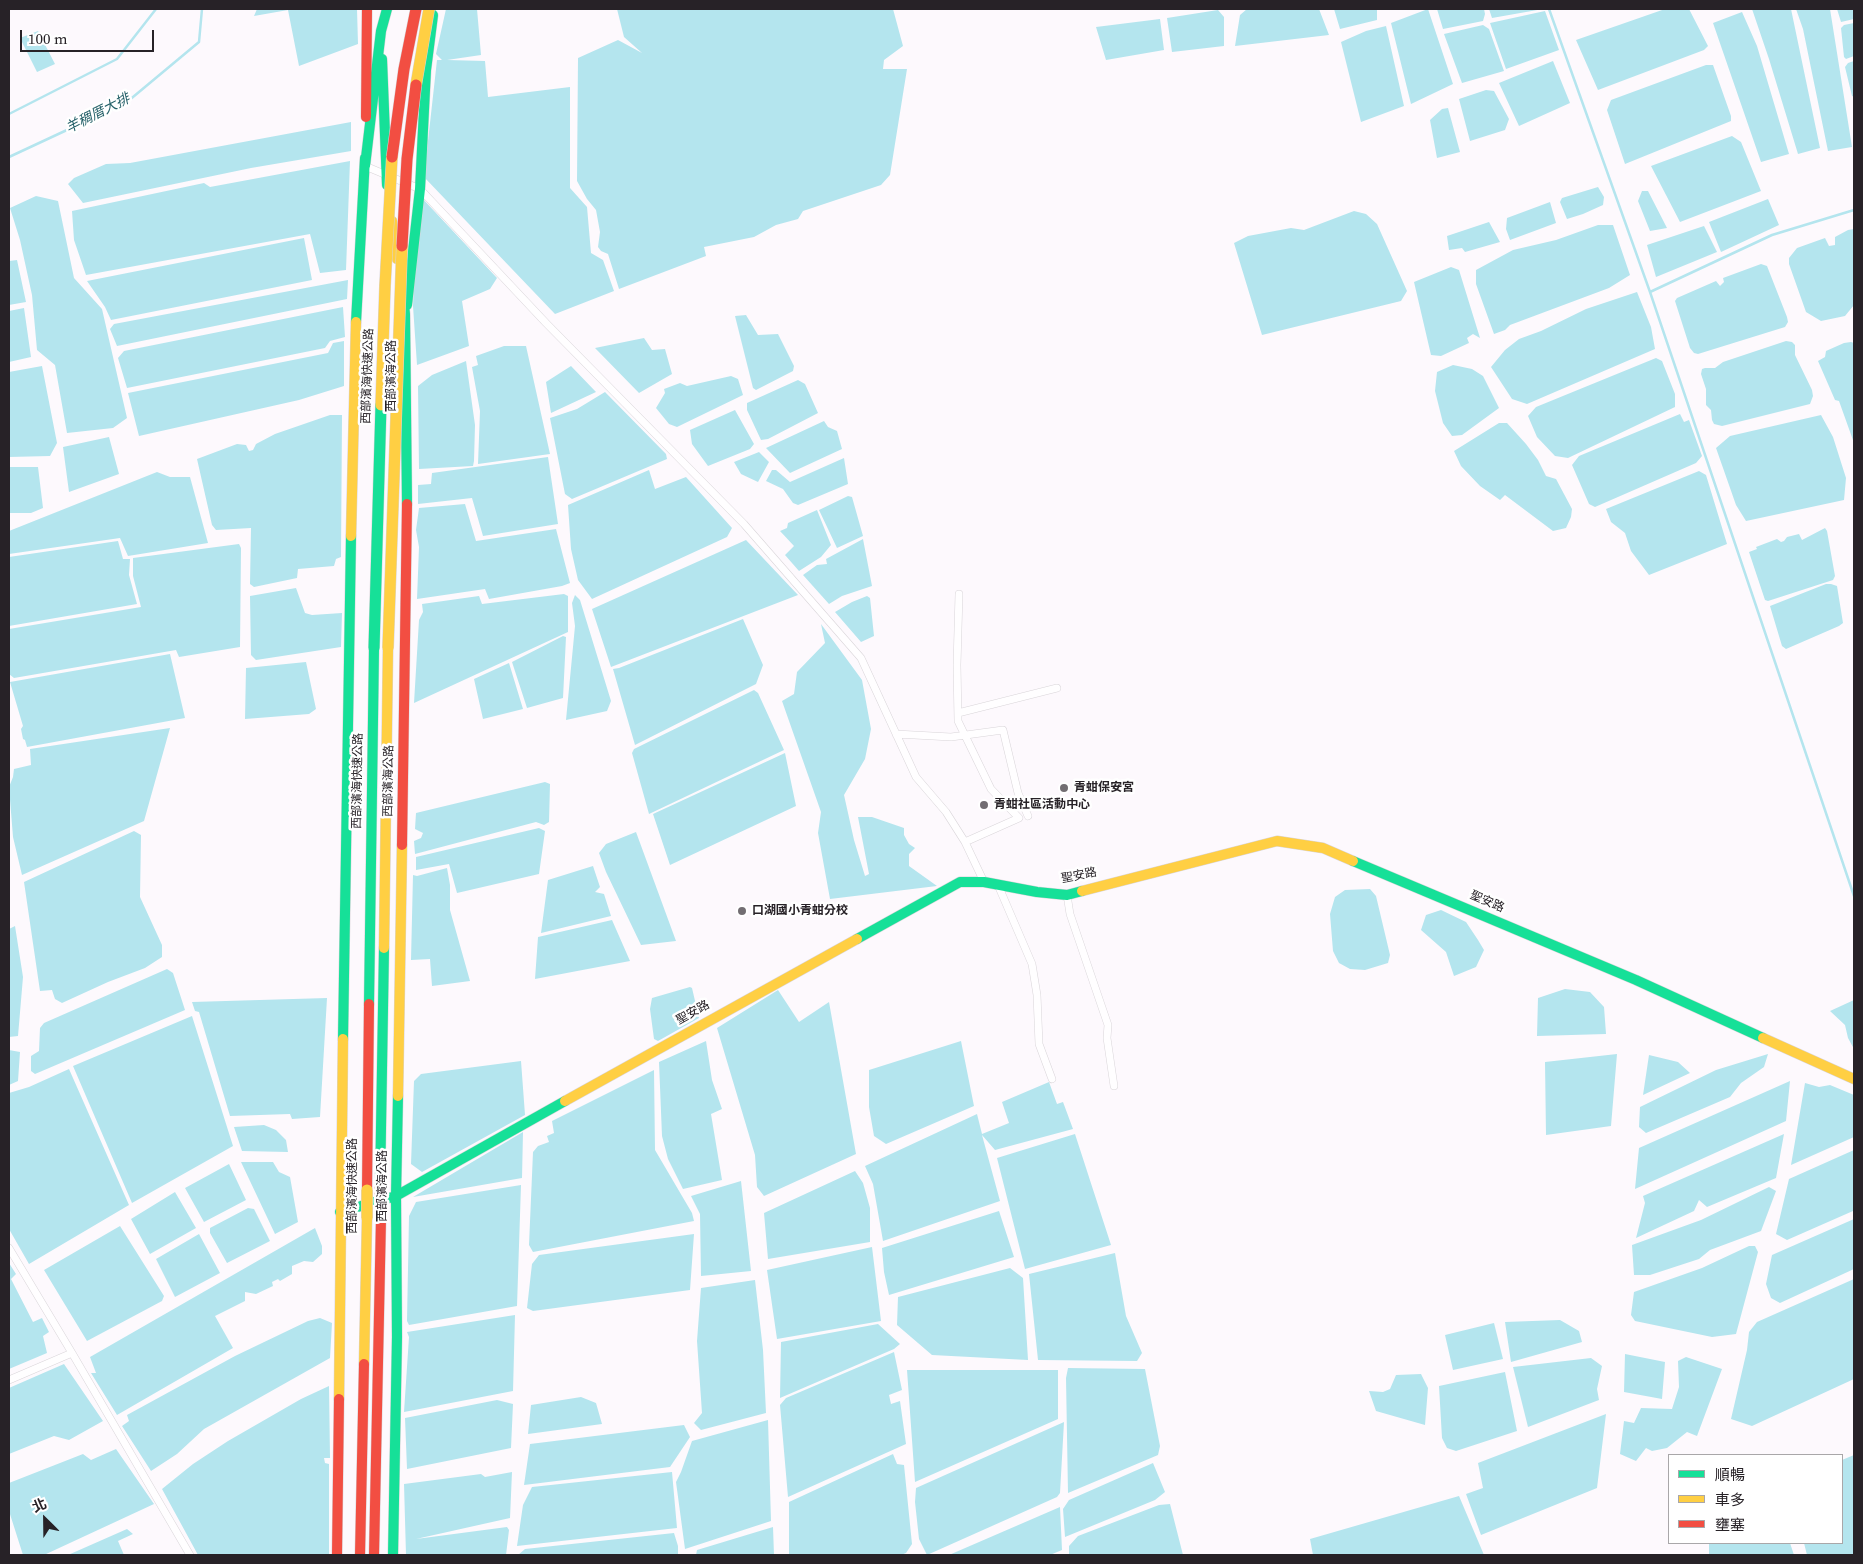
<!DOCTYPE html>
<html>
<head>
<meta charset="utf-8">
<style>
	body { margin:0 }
	#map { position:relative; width:1863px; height:1564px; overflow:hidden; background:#fdf9fd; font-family:"Source Serif 4","Noto Sans TC",serif }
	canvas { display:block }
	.frame { position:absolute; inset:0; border:10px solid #272227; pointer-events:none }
	.legend { position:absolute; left:1668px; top:1454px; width:175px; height:90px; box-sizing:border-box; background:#fff; border:1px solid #a9a7a9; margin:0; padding:6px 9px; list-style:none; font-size:15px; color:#272227 }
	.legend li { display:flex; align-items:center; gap:10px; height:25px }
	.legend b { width:25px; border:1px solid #a9a7a9 }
	.north { position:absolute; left:20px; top:1494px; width:50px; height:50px; -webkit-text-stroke:4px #fff; paint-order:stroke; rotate:337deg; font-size:14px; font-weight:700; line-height:20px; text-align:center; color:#272227 }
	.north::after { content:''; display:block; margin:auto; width:18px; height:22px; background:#272227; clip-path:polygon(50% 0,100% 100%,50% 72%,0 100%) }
	.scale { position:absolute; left:20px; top:30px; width:134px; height:22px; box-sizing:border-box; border:2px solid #272227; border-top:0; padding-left:6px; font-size:15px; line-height:18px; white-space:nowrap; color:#272227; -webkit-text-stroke:4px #fff; paint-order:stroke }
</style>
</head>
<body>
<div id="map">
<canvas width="1863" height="1564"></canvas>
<div class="frame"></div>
<ul class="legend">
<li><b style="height:6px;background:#16e098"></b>順暢</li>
<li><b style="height:6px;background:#ffcf43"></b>車多</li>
<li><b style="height:6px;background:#f24e42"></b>壅塞</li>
</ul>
<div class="north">北</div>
<div class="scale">100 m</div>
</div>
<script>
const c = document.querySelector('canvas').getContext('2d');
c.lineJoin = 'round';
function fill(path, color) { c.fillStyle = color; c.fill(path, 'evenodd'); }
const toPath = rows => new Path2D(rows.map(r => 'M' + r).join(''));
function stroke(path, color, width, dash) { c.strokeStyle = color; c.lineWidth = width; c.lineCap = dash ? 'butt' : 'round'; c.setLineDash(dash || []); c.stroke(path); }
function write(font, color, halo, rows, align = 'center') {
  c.font = font + ' "Source Serif 4","Noto Sans TC",serif'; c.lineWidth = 5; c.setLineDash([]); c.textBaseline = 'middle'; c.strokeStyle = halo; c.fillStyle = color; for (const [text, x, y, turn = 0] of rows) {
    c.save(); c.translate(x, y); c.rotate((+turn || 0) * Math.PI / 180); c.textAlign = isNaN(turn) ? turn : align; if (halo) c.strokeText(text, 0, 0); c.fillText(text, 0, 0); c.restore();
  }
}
fill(toPath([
	[257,9,357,9,358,44,299,66,288,10,254,16],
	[446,9,477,9,481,55,447,60,485,61,488,97,570,87,570,188,587,207,591,253,603,260,614,291,555,314,424,177,437,60,442,60,436,54],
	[617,9,893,9,903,46,884,60,883,69,907,69,890,175,881,185,803,211,798,219,776,225,754,237,704,247,706,256,619,289,608,254,601,251,598,247,600,232,596,210,587,199,577,181,578,58,618,40,642,53,624,37],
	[1247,9,1319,9,1329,35,1235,46,1240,15],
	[1334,9,1377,9,1377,20,1340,29],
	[1428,9,1453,84,1411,104,1391,23],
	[1437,9,1484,9,1485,14,1483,21,1443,29],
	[1489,9,1543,9,1492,18],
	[1665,9,1689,9,1708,46,1704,50,1598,90,1576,40],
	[1752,9,1791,9,1820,148,1798,154,1769,59],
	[1796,9,1830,9,1852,147,1828,151,1803,29],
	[1837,9,1854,9,1854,19,1841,22],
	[1218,10,1224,17,1224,46,1172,52,1167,18],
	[1545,11,1559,50,1506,69,1490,23],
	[1742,12,1757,46,1789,154,1761,162,1713,23],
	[1160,19,1164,50,1106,60,1096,27],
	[1854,23,1854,56,1846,59,1844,57,1841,28,1844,25],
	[1483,25,1489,29,1504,71,1462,83,1444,34],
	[1386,26,1404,106,1361,122,1341,42,1366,31],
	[38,31,55,64,37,72,20,38],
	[1553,61,1570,103,1519,126,1499,83],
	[1854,61,1854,97,1852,96,1845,67,1848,63],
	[1706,65,1713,65,1731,116,1731,121,1625,164,1607,110,1611,100],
	[1486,90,1494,91,1509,119,1505,130,1470,141,1459,99],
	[1448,108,1460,152,1437,158,1430,120,1442,109],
	[351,122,351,151,251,168,83,203,68,184,74,178,106,164,130,163],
	[1732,136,1741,142,1761,191,1680,222,1651,166],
	[350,161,346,270,320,273,310,234,86,275,74,240,72,211,204,183,210,187],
	[1598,187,1604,197,1603,205,1583,214,1567,219,1560,202,1562,198],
	[1642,191,1648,191,1667,228,1650,231,1638,201],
	[36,196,58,201,74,278,102,309,127,418,113,428,67,433,55,365,37,350,32,295,20,240,10,208],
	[421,197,497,278,490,289,462,301,469,346,417,365,413,306,415,252],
	[1768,199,1779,225,1721,252,1709,222],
	[1550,202,1556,223,1510,240,1506,229,1507,218],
	[1354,211,1366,214,1377,224,1407,291,1401,301,1262,335,1234,243,1248,236,1291,228,1304,230],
	[1489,222,1500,242,1465,252,1462,248,1449,250,1447,236],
	[1598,225,1613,225,1630,275,1609,288,1510,325,1505,330,1494,334,1476,284,1476,270,1513,250,1556,240],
	[1704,226,1717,252,1656,277,1647,245],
	[1854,229,1854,305,1845,316,1821,321,1806,312,1789,264,1789,258,1797,248,1825,238,1829,246,1835,245,1835,237,1848,230],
	[304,238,312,280,111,320,105,307,87,281],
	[17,260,26,302,9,305,9,261],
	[1761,264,1767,266,1787,317,1788,322,1785,327,1698,354,1694,353,1690,348,1675,301,1677,298,1716,281,1720,286,1724,282,1723,278],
	[1451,267,1459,270,1480,338,1473,334,1467,338,1469,343,1441,356,1431,355,1414,282],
	[348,280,347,299,117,346,110,329,114,324],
	[1637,292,1651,327,1655,349,1527,404,1512,399,1491,367,1505,350,1519,339,1541,331,1586,309],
	[343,307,345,337,330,341,325,348,127,388,118,358,124,351],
	[24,308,31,357,9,362,9,311],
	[746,315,758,335,778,334,794,366,793,371,756,390,753,388,735,316],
	[644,338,652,350,665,349,672,374,639,393,595,348],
	[344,341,344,386,299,400,139,436,128,393,328,353,333,343],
	[1786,341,1792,342,1795,345,1795,355,1812,390,1813,396,1810,404,1722,426,1714,424,1712,420,1711,410,1706,405,1706,389,1701,374,1702,369,1705,368,1715,368,1723,362],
	[1851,342,1854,343,1854,443,1839,401,1835,400,1818,361,1825,357,1826,351,1844,343],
	[504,346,526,346,550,454,478,464,480,411,472,367,478,365,476,356],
	[1656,358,1662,361,1675,394,1675,407,1568,458,1555,456,1537,437,1528,416,1536,407],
	[466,361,475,425,474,461,473,466,419,469,418,386,432,375],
	[1453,365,1472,369,1483,376,1499,408,1462,435,1452,436,1443,423,1435,391,1437,372],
	[42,366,57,443,50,456,9,457,9,372],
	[571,366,596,392,551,413,546,382],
	[731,376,738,379,743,395,677,427,669,424,656,408,665,393,664,389,680,383,687,386],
	[798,380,805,384,818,413,768,439,761,440,747,410,747,403],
	[605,392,666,454,667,459,572,499,565,494,550,418,577,409],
	[735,410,754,444,750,449,708,466,692,444,690,430],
	[1680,414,1684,422,1689,420,1702,456,1696,463,1595,507,1589,504,1572,465,1579,456],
	[330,415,342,415,341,557,336,559,334,566,298,569,297,578,254,587,250,584,251,528,216,530,212,525,197,459,237,444,246,445,249,451,253,450,256,444,275,434],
	[1821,415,1833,437,1846,478,1844,500,1746,521,1736,505,1716,448,1730,436],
	[824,421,828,427,837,431,842,449,790,473,766,448],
	[1499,423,1507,423,1526,444,1538,460,1546,476,1556,479,1572,509,1571,517,1566,528,1553,531,1505,495,1500,500,1480,486,1461,466,1454,451],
	[109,437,119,474,69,492,63,447],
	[759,452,769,462,758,482,741,474,734,462],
	[548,457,558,524,483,536,472,498,418,504,418,485,431,484,432,473],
	[844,458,848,484,798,505,793,503,783,489,766,481,772,470,776,470,790,482],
	[9,467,38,467,43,508,31,513,9,513],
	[649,470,655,489,686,477,732,528,727,537,592,599,578,580,571,549,568,505],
	[1699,471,1706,475,1727,544,1649,575,1631,551,1625,533,1611,522,1606,509],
	[157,472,170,477,190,477,208,543,128,556,120,538,9,554,9,531],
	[848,496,852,497,863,536,837,548,819,510],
	[465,504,476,541,556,529,570,583,562,586,489,599,485,589,417,599,419,547,416,530,419,508],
	[817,510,831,545,821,557,799,571,785,555,794,546,780,531,787,528,788,523],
	[1825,528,1827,531,1835,576,1833,580,1768,601,1765,600,1749,552,1757,549,1756,547,1777,539,1781,542,1784,541,1787,537,1799,534,1802,540],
	[863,539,872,586,842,596,829,604,803,575,817,565,827,564,826,559],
	[746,540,798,595,611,667,592,609],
	[118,541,123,559,130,559,129,575,137,604,9,626,9,557],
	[239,544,241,548,240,647,179,657,176,650,14,678,9,674,9,629,141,607,133,576,133,558],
	[1826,584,1831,584,1837,586,1843,623,1839,626,1786,649,1782,646,1770,606],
	[296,588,305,613,312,615,342,613,341,647,256,660,251,655,250,596],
	[564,594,568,596,568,632,414,703,419,620,423,612,422,604,479,596,482,604],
	[575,595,580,600,611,701,607,711,566,720,575,626,572,603],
	[867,596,870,598,874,636,861,642,835,612,852,602],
	[743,619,763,665,756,684,635,745,613,669,619,668],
	[821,624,862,680,871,729,865,759,844,795,854,840,865,876,869,874,858,817,872,817,904,828,904,835,909,844,915,848,909,854,909,866,937,886,830,899,818,833,821,812,782,701,794,694,797,672,825,643],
	[563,636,566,637,563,698,527,708,512,662],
	[170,654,185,718,27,747,25,740,23,739,21,729,23,726,10,682],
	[306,662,316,709,309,714,245,719,246,668],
	[509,663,523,709,483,719,474,679],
	[754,690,758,693,784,750,649,814,632,753,634,749],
	[170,728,144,821,22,875,13,837,9,787,13,777,14,769,31,765,30,749],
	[785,753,796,806,670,865,653,814],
	[545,782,550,784,549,822,544,825,536,822,415,854,414,841,421,838,423,833,415,829,416,813],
	[539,828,545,831,539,874,457,893,449,864,416,870,416,857],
	[134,831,141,835,140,897,162,945,162,957,145,968,108,982,62,1003,55,999,52,990,40,991,24,882],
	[636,832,676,941,641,945,606,872,599,853,606,844],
	[593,866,600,887,595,892,604,894,611,916,541,933,548,880],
	[447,868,450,885,450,910,470,981,432,986,430,959,411,960,413,875,417,876],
	[1370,889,1376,896,1390,955,1388,963,1365,970,1350,969,1339,963,1333,951,1330,914,1335,897,1345,890],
	[1441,910,1466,922,1478,940,1484,950,1476,967,1454,976,1446,952,1421,930,1426,915],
	[612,920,630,961,535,979,538,937],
	[15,926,23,977,18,1036,9,1037,9,929],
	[167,969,173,973,185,1010,35,1074,31,1071,31,1056,39,1051,40,1028,44,1023],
	[690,987,692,988,699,1018,658,1041,654,1039,650,1009,652,998],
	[1565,989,1590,992,1604,1007,1606,1034,1537,1036,1538,998],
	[778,990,799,1022,829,1002,856,1154,764,1196,757,1187,755,1155,717,1028],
	[327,998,320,1117,292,1119,290,1114,230,1116,199,1012,195,1011,192,1002],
	[1854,1000,1854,1049,1848,1038,1845,1025,1830,1011],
	[192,1016,233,1146,132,1203,73,1066],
	[706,1041,712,1080,722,1109,711,1114,722,1180,683,1189,668,1159,662,1136,659,1062],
	[961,1041,974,1106,886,1144,874,1136,869,1107,869,1070],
	[9,1050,20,1052,18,1081,9,1085],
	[1617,1054,1611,1126,1546,1135,1545,1062],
	[1768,1054,1764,1067,1741,1083,1730,1097,1646,1133,1639,1127,1640,1107,1716,1070],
	[1649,1055,1678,1062,1690,1073,1643,1095],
	[521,1061,525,1115,422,1172,411,1164,414,1081,421,1074],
	[69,1069,129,1205,29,1264,9,1229,9,1093,29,1087],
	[654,1070,655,1150,692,1213,694,1221,533,1252,529,1245,533,1152,538,1146,549,1142,547,1136,554,1133,552,1121],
	[1790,1081,1786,1121,1635,1189,1639,1148],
	[1049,1082,1057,1104,1063,1102,1073,1129,995,1150,982,1135,1000,1201,883,1241,873,1184,865,1166,977,1114,982,1134,1009,1123,1002,1102],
	[1805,1083,1819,1087,1830,1085,1854,1095,1854,1137,1791,1165],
	[264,1125,276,1130,286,1140,288,1152,242,1151,234,1127],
	[523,1132,522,1178,413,1197],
	[1075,1134,1111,1245,1025,1269,997,1158],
	[1784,1134,1776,1178,1707,1207,1699,1200,1694,1211,1636,1238,1645,1203,1643,1196],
	[1854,1150,1853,1211,1787,1240,1776,1234,1789,1179],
	[241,1162,273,1162,279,1172,290,1177,298,1222,275,1234],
	[229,1164,246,1200,204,1222,185,1188],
	[855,1171,863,1183,870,1208,870,1242,768,1259,764,1213],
	[741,1181,751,1271,701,1276,700,1214,691,1196],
	[521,1185,517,1306,409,1325,407,1321,409,1216,416,1202],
	[1769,1187,1776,1191,1761,1231,1710,1250,1699,1259,1650,1275,1634,1275,1632,1245,1701,1220],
	[175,1192,196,1228,150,1254,131,1219],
	[248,1208,254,1209,270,1241,227,1263,210,1233,210,1228],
	[999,1211,1014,1257,889,1295,884,1272,882,1248],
	[1854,1219,1854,1269,1780,1303,1771,1298,1766,1284,1772,1255],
	[120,1226,164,1296,162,1301,87,1341,44,1270],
	[315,1228,322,1246,322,1254,313,1262,304,1261,292,1266,292,1274,280,1281,278,1279,272,1282,273,1286,256,1294,245,1292,245,1301,215,1316,233,1348,117,1415,91,1373,96,1373,90,1357],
	[199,1234,220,1273,175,1297,156,1259],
	[694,1234,690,1290,533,1311,527,1308,532,1264,539,1255],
	[1749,1246,1755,1246,1758,1252,1736,1334,1712,1337,1635,1321,1631,1315,1634,1292,1702,1268],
	[872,1247,881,1321,777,1339,767,1270],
	[1115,1253,1126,1316,1142,1353,1137,1361,1038,1360,1029,1274],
	[9,1263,16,1274,11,1279,33,1322,42,1318,49,1332,43,1336,47,1353,9,1369],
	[1010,1268,1023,1278,1028,1360,932,1355,897,1325,898,1297],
	[1854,1279,1854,1379,1752,1426,1731,1419,1747,1350,1749,1332,1757,1322],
	[755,1280,763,1350,766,1413,701,1430,694,1423,702,1413,697,1341,701,1288],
	[515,1315,513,1391,404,1412,409,1337,407,1332],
	[320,1318,332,1323,330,1358,204,1429,177,1454,151,1471,122,1426,129,1421,127,1415,235,1356,308,1321],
	[1560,1320,1579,1331,1582,1342,1511,1362,1505,1322],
	[1494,1323,1503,1359,1453,1370,1445,1335],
	[878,1324,900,1344,894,1349,780,1398,781,1342],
	[894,1352,902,1390,889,1395,891,1404,900,1401,906,1444,788,1497,780,1405,786,1398],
	[1625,1354,1665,1362,1662,1399,1624,1392],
	[1686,1357,1722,1369,1697,1436,1687,1432,1667,1448,1652,1451,1646,1448,1636,1461,1620,1454,1624,1421,1634,1423,1641,1408,1672,1409,1679,1387,1678,1361],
	[1591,1358,1602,1366,1597,1389,1599,1400,1528,1427,1513,1367],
	[64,1364,103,1421,69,1440,54,1436,9,1454,9,1388],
	[1068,1368,1145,1369,1160,1446,1158,1455,1068,1493,1066,1378],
	[907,1370,1058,1370,1058,1419,915,1482],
	[1505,1372,1517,1431,1456,1451,1447,1448,1442,1438,1439,1386],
	[1421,1374,1428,1388,1425,1425,1376,1411,1369,1391,1383,1392,1390,1389,1396,1375],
	[329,1386,330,1458,324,1458,325,1463,329,1464,329,1555,198,1555,162,1489,193,1464,228,1441,301,1399],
	[581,1397,596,1403,602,1424,528,1434,531,1405],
	[497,1400,513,1404,511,1448,407,1469,405,1418],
	[1606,1414,1597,1488,1481,1535,1466,1494,1483,1488,1478,1463],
	[768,1420,771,1521,685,1549,676,1482,681,1472,692,1441],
	[1064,1422,1060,1493,1057,1497,927,1555,919,1539,915,1502,916,1488],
	[684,1425,690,1437,670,1467,524,1485,530,1444],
	[116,1449,154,1504,44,1555,23,1555,9,1511,9,1483,83,1454,91,1460],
	[893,1454,897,1464,904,1465,912,1544,906,1553,901,1555,789,1555,789,1502],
	[1854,1455,1854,1555,1807,1555,1804,1543,1842,1543,1842,1460],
	[1153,1463,1165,1492,1155,1500,1065,1537,1063,1509,1069,1500],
	[512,1472,510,1518,416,1539,507,1527,509,1530,506,1555,406,1555,404,1484,481,1474,485,1477],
	[672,1472,677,1528,517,1546,523,1505,532,1487],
	[1459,1496,1484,1555,1313,1555,1310,1539],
	[1170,1504,1183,1555,1069,1555,1069,1546,1078,1536,1159,1505],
	[1060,1507,1062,1550,1050,1555,949,1555],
	[773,1527,774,1555,696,1555,697,1550],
	[127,1529,133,1534,118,1541,124,1555,68,1555],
	[674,1533,678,1546,678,1555,518,1555,525,1549],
	[1709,1543,1790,1543,1794,1555,1709,1555]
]), '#b4e5ee');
stroke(toPath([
	[1549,9,1650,292,1854,896],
	[9,114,117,59,156,9],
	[9,157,127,102,199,42,202,9],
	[1650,292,1772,235,1854,210]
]), '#b4e5ee', 2.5);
const street = toPath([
	[365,166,420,189,546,323,744,524,861,658,916,777,946,812,965,842,984,882],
	[959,594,957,665,958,721,991,789,1019,818,965,842],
	[958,713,1057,688],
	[896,734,951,737,1003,730,1018,793,1028,816],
	[998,885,1032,964,1037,995,1039,1044,1052,1079],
	[1067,895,1070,914,1108,1025,1107,1038,1114,1086],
	[9,1248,72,1353,190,1555],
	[9,1380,72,1353]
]);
const fast = toPath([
	[382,59,387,185],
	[365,166,381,31,387,9],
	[420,189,426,70,433,15],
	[403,295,405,314,407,504],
	[407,305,420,189],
	[356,322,365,158],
	[1353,861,1636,980,1763,1038],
	[857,939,960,882,984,882,1037,892,1067,895,1082,891],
	[369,1004,374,648],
	[343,1039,351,536],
	[380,1188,384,948],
	[340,1212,396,1196,565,1101],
	[393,1555,397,1337,396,1196,398,1096]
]);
const slow = toPath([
	[392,221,397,259],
	[351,536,356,322],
	[1082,891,1277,841,1323,848,1353,861],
	[384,948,388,648],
	[1763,1038,1854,1079],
	[398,1096,402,845],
	[565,1101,857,939],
	[364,1364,367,1218],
	[339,1399,343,1039]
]);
const jam = toPath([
	[366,117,367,9],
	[402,845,407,504],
	[367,1190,369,1004],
	[337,1555,339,1399],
	[360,1555,364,1364],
	[374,1555,381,1218]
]);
stroke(street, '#d9d5d9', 8);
stroke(fast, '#d9d5d9', 11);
stroke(slow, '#d9d5d9', 11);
stroke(jam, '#d9d5d9', 11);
stroke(street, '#fffeff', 7);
stroke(fast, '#16e098', 10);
stroke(slow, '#ffcf43', 10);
stroke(jam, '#f24e42', 10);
const fastBridge = toPath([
	[374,648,381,405]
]);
const slowBridge = toPath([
	[416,85,429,9],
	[381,405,385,286,392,157],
	[388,648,402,246],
	[367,1190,367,1218]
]);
const jamBridge = toPath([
	[392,157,404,69,416,9],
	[402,246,407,159,416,85],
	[380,1188,381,1218]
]);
stroke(fastBridge, '#d9d5d9', 12, []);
stroke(slowBridge, '#d9d5d9', 12, []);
stroke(jamBridge, '#d9d5d9', 12, []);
stroke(fastBridge, '#16e098', 11);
stroke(slowBridge, '#ffcf43', 11);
stroke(jamBridge, '#f24e42', 11);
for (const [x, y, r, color] of [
	[1064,788,5,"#726d72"],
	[984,805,5,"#726d72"],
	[742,911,5,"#726d72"]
]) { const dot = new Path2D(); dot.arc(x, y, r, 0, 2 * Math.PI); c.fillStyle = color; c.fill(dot); stroke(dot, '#fff', 2); }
write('12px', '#272227', '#fff', [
	["西部濱海快速公路",368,376,-88],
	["西部濱海公路",392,376,-90],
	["西部濱海快速公路",358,781,-89],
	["西部濱海公路",389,781,-89],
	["聖安路",1079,876,-11],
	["聖安路",1487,902,23],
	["聖安路",693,1013,-29],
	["西部濱海快速公路",353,1186,-90],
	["西部濱海公路",383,1186,-90]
]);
write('bold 12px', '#272227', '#fff', [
	["青蚶保安宮",1074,788],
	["青蚶社區活動中心",994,805],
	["口湖國小青蚶分校",752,911]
], 'left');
write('italic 14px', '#246068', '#fff', [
	["羊稠厝大排",98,114,-27]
]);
</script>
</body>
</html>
